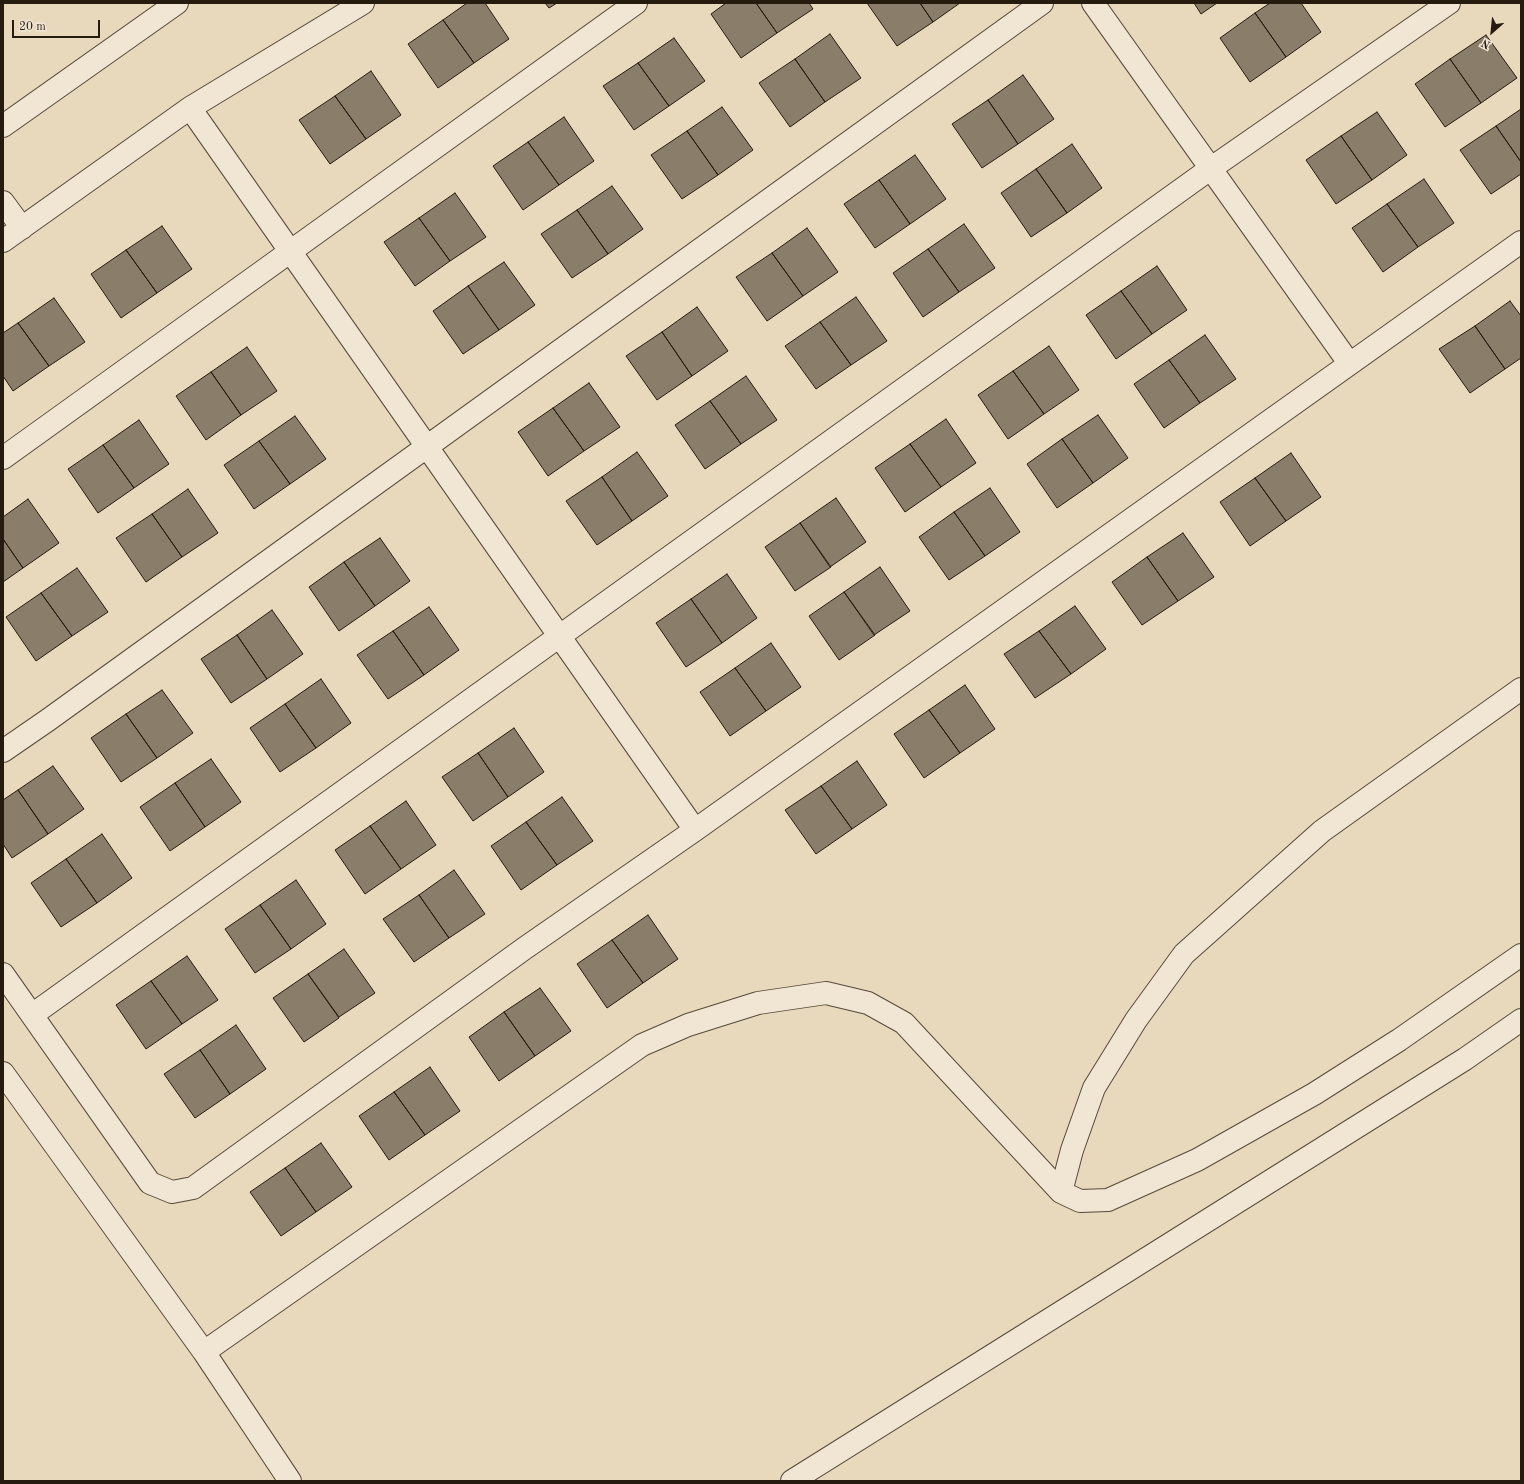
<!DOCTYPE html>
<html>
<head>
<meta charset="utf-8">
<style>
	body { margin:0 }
	#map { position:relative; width:1524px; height:1484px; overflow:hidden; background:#e8d8bc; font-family:"Old Standard TT",serif }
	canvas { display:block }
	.frame { position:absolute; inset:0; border:4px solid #251b0f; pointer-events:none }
	.north { position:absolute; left:1472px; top:12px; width:40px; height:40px; -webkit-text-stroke:3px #f0e6d3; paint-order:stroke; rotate:207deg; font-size:11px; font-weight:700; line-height:16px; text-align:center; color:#251b0f }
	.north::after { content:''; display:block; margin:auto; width:14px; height:18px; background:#251b0f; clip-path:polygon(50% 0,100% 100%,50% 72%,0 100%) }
	.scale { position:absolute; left:12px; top:20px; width:88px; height:18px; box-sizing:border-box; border:2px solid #251b0f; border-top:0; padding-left:5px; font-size:12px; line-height:14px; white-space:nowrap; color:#251b0f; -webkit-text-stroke:3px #f0e6d3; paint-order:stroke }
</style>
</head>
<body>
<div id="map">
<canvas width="1524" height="1484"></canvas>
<div class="frame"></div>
<div class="north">N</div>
<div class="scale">20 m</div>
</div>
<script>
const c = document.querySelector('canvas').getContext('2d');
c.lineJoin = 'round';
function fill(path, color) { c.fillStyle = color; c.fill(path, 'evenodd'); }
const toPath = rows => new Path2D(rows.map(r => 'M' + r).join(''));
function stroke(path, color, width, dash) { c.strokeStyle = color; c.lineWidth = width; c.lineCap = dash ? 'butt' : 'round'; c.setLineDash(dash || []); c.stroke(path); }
const building = toPath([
	[467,3,485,3,509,39,474,63,443,20,467,3],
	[545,3,557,3,549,8,545,3],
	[726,3,756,3,777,33,741,58,711,14,726,3],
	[756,3,809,3,813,9,777,33,756,3],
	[867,3,920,3,933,22,897,46,867,3],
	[920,3,960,3,933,22,920,3],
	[1194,3,1217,3,1201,14,1194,3],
	[1270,3,1301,3,1321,32,1286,57,1255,13,1270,3],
	[1255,13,1286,57,1250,82,1220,38,1255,13],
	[443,20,474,63,438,88,408,44,443,20],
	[830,34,861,78,825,102,795,59,830,34],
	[1486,35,1517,78,1481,103,1450,59,1486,35],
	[674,38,705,81,669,106,638,63,674,38],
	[795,59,825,102,790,127,759,83,795,59],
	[1450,59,1481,103,1445,127,1415,84,1450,59],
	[638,63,669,106,634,130,603,86,638,63],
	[371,71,401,115,366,139,335,96,371,71],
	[1023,75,1054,119,1018,144,988,100,1023,75],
	[335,96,366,139,330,164,299,120,335,96],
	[988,100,1018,144,982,168,952,124,988,100],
	[722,107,753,150,718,175,687,131,722,107],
	[1521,109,1521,162,1496,126,1521,109],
	[1377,112,1407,155,1372,180,1341,136,1377,112],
	[564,117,594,161,559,185,528,142,564,117],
	[1496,126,1521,162,1521,174,1491,194,1460,150,1496,126],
	[687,131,718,175,682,199,651,155,687,131],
	[1341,136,1372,180,1336,204,1306,160,1341,136],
	[528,142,559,185,523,210,493,166,528,142],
	[1072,144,1102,188,1067,213,1036,169,1072,144],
	[915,155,946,199,910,224,879,180,915,155],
	[1036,169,1067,213,1031,237,1001,193,1036,169],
	[1424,179,1454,223,1418,247,1387,204,1424,179],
	[879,180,910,224,875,248,844,204,879,180],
	[612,186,643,229,608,254,577,210,612,186],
	[455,193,486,237,450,261,419,218,455,193],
	[1387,204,1418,247,1383,272,1352,228,1387,204],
	[577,210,608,254,572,278,541,234,577,210],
	[419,218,450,261,415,286,384,242,419,218],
	[964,224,995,268,959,292,928,249,964,224],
	[162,226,192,269,157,293,126,250,162,226],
	[807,228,838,272,803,296,772,253,807,228],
	[928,249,959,292,923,317,893,273,928,249],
	[126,250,157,293,121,318,91,274,126,250],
	[772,253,803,296,767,321,736,277,772,253],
	[504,262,535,305,499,330,468,286,504,262],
	[1157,266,1187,310,1152,334,1121,291,1157,266],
	[468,286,499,330,463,354,433,311,468,286],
	[1121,291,1152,334,1116,359,1086,315,1121,291],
	[856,297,887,341,851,365,820,322,856,297],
	[54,298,85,342,49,366,18,323,54,298],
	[1510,301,1521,316,1521,358,1505,369,1475,326,1510,301],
	[697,307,728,351,692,376,662,332,697,307],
	[820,322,851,365,816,389,785,346,820,322],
	[18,323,49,366,13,391,3,376,3,333,18,323],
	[1475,326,1505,369,1470,393,1439,349,1475,326],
	[662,332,692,376,657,400,626,356,662,332],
	[1205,335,1236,379,1200,403,1169,360,1205,335],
	[1049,346,1079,390,1044,414,1013,371,1049,346],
	[247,347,277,391,241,415,211,372,247,347],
	[1169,360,1200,403,1164,428,1134,384,1169,360],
	[1013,371,1044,414,1008,439,978,395,1013,371],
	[211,372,241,415,206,440,176,396,211,372],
	[746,376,777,420,741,444,710,401,746,376],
	[589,383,620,427,584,451,553,408,589,383],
	[710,401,741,444,705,469,675,425,710,401],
	[553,408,584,451,548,476,518,432,553,408],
	[1098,415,1128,458,1093,483,1062,439,1098,415],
	[295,416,326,459,290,484,259,441,295,416],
	[946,419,976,463,941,487,910,444,946,419],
	[139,420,169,464,134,488,103,445,139,420],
	[1062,439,1093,483,1057,508,1027,464,1062,439],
	[259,441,290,484,254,509,224,465,259,441],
	[910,444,941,487,905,512,875,468,910,444],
	[103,445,134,488,98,513,68,469,103,445],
	[637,452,668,496,632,521,602,477,637,452],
	[1291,453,1321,497,1286,521,1255,478,1291,453],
	[602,477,632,521,597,545,566,501,602,477],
	[1255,478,1286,521,1250,546,1220,502,1255,478],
	[990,488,1020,532,985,556,954,512,990,488],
	[188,489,218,533,182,557,152,514,188,489],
	[836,498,866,542,830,567,800,523,836,498],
	[28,499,59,543,23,568,3,539,3,517,28,499],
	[954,512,985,556,949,580,919,537,954,512],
	[152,514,182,557,146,582,116,538,152,514],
	[800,523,831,567,795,591,765,547,800,523],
	[1183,533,1214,577,1178,601,1147,557,1183,533],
	[380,538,410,581,375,606,344,562,380,538],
	[3,539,23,568,3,582,3,539],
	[1147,557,1178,601,1142,625,1112,582,1147,557],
	[344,562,375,606,339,631,309,587,344,562],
	[880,567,910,611,874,635,844,592,880,567],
	[77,568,108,612,72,636,41,593,77,568],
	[727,574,757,618,722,643,691,599,727,574],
	[844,592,875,635,839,660,809,616,844,592],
	[41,593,72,636,36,661,6,617,41,593],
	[691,599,722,643,686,667,656,623,691,599],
	[1075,606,1106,649,1071,674,1039,631,1075,606],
	[429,607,459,650,424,675,393,631,429,607],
	[272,610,303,654,267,679,237,635,272,610],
	[393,631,424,675,388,699,357,655,393,631],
	[1039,631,1071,674,1035,698,1004,654,1039,631],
	[237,635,267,679,231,703,201,659,237,635],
	[771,643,801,687,766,711,735,668,771,643],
	[735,668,766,711,730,736,700,692,735,668],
	[321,679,351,723,316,748,285,704,321,679],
	[965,685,995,729,960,753,929,710,965,685],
	[162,690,193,733,157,758,126,714,162,690],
	[285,704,316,748,280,772,250,728,285,704],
	[929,710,960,753,924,778,894,734,929,710],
	[126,714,157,758,121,782,91,738,126,714],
	[514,728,544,772,508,797,478,753,514,728],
	[478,753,508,797,473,821,442,777,478,753],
	[211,759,241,802,205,827,175,783,211,759],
	[857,761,887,805,852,829,821,786,857,761],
	[53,766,84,809,48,834,18,790,53,766],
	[175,783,205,827,170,851,140,807,175,783],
	[821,786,852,829,816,854,785,810,821,786],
	[18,790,48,834,12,858,3,844,3,800,18,790],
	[562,797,593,841,557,865,526,822,562,797],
	[406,801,436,845,401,869,370,826,406,801],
	[526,822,557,865,521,890,491,846,526,822],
	[370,826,401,869,365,894,335,850,370,826],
	[102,834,132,878,97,903,66,859,102,834],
	[66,859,97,903,61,927,31,883,66,859],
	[454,870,485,914,449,938,419,895,454,870],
	[296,880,326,924,291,949,260,905,296,880],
	[419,895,449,938,414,962,383,919,419,895],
	[260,905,291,949,255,973,225,929,260,905],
	[648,915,678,959,643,983,612,940,648,915],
	[612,940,643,983,607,1008,577,964,612,940],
	[344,949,375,993,339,1017,308,974,344,949],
	[187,956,218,1000,182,1024,151,981,187,956],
	[308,974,339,1018,304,1042,273,998,308,974],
	[151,981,182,1024,146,1049,116,1005,151,981],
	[540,988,571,1031,535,1056,504,1012,540,988],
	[504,1012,535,1056,499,1081,469,1037,504,1012],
	[236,1025,266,1069,230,1094,200,1050,236,1025],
	[200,1050,230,1094,195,1118,164,1074,200,1050],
	[430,1067,460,1111,425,1135,394,1092,430,1067],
	[394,1092,425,1135,389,1160,359,1116,394,1092],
	[321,1143,352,1187,316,1212,285,1168,321,1143],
	[285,1168,316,1212,281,1236,250,1192,285,1168]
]);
fill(building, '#8a7d69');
stroke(building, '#251b0f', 1);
const minor = toPath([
	[1093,3,1349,363],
	[190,108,695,830],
	[3,126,177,3],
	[3,202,22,228],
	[3,241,190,108,363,3],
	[3,458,636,3],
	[3,751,48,720,1042,3],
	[3,974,150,1183,172,1192,193,1188,525,948,695,830,1521,242],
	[32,1015,1210,169,1449,3],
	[3,1073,204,1352,290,1481],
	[1061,1192,1072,1150,1094,1088,1136,1020,1184,954,1322,831,1521,689],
	[204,1352,642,1045,688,1025,758,1003,826,993,868,1003,904,1023,1061,1192,1080,1201,1108,1200,1197,1160,1314,1094,1399,1040,1521,955],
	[792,1481,1465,1059,1521,1020]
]);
stroke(minor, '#564a3a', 24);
stroke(minor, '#f0e6d3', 22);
</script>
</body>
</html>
